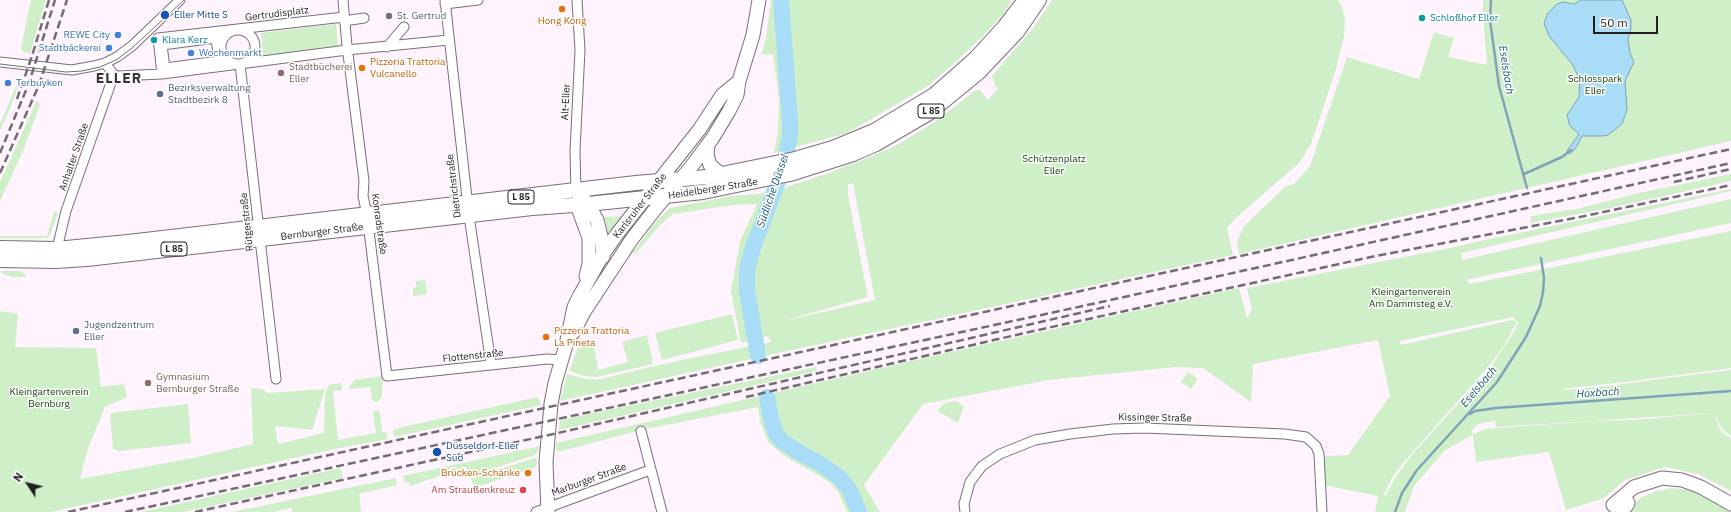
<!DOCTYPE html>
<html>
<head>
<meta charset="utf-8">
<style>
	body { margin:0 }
	#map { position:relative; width:1731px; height:512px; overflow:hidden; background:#fff3fe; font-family:"IBM Plex Sans",sans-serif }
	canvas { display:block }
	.north { position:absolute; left:8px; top:464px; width:40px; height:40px; -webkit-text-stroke:3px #fff; paint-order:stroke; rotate:305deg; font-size:11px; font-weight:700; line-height:16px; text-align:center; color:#221e22 }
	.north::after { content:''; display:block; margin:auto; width:14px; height:18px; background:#221e22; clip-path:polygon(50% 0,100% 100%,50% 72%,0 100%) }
	.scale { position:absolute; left:1593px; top:16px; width:65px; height:18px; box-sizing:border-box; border:2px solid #221e22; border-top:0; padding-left:5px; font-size:12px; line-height:14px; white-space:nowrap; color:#221e22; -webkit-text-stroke:3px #fff; paint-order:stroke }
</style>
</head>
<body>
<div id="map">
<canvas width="1731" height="512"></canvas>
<div class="north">N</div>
<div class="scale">50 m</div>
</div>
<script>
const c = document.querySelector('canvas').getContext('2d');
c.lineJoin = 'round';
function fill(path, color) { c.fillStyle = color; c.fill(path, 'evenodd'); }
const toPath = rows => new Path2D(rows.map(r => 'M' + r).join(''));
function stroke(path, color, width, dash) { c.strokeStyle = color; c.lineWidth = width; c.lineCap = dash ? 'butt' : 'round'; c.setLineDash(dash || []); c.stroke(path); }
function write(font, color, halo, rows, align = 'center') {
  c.font = font + ' "IBM Plex Sans",sans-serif'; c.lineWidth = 3; c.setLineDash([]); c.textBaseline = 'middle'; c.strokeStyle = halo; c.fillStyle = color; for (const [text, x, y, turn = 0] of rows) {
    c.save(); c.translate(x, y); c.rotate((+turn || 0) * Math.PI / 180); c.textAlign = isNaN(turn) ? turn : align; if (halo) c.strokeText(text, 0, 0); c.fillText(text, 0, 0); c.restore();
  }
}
fill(toPath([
	[31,0,46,0,30,53,23,52,21,48],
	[771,0,1012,0,1004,13,982,37,949,68,926,87,847,133,774,153,778,132,779,98,773,54,761,55,766,38],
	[1052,0,1338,0,1342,7,1345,21,1344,36,1336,69,1311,144,1299,163,1237,217,1227,228,1233,255,764,356,560,401,567,374,586,379,601,379,663,364,771,342,768,336,741,343,731,291,740,241,757,204,733,205,673,214,660,225,638,251,631,255,655,223,670,208,731,196,758,194,787,187,826,174,872,156,899,144,936,121,973,92,979,89,988,100,999,87,996,88,992,76,1033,28],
	[853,183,875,300,779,322,868,297,848,195,848,184],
	[1483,0,1731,0,1731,141,1239,254,1237,241,1244,226,1286,186,1294,184,1310,166,1347,57,1419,79,1434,32,1454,38,1448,57,1487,65,1483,17],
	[336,24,338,46,263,55,261,33],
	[18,87,11,106,0,131,0,124,15,88],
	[37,100,40,105,23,151,0,201,0,182],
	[1731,174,1731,181,1610,208,1530,223,1531,216,1576,209,1639,193],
	[1731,189,1731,191,1461,253,1462,260,1731,199,1731,223,1466,280,1470,284,1731,231,1731,368,1625,382,1561,389,1566,390,1615,385,1731,370,1731,436,1722,429,1715,414,1720,430,1731,439,1731,491,1698,474,1665,467,1625,480,1604,498,1566,510,1549,452,1476,462,1473,435,1445,450,1414,486,1405,512,1375,512,1378,496,1324,485,1325,456,1348,455,1390,396,1378,340,1253,364,1251,402,1203,368,1176,367,1049,380,923,404,864,485,880,512,847,512,838,492,830,483,818,475,786,457,769,443,760,422,758,407,641,430,558,452,556,450,556,443,951,352,1239,288,1247,318,1252,310,1247,288,1460,246,1475,242],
	[1513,317,1516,321,1512,320,1401,345,1400,341],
	[1517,321,1518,323,1513,333,1491,367,1411,456,1395,478,1386,495,1383,496,1393,476,1403,463,1490,365,1505,344],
	[1715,413,1634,420,1594,421,1485,429,1474,434,1471,431,1478,424,1495,421,1496,427],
	[54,211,58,213,50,235,47,238,0,238,0,236,47,236],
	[646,213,617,252,615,251,614,247,639,214],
	[625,216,609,234,604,217],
	[1,271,21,271,25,274,26,277,13,277,1,273],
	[425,280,427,294,413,296,413,288,416,287,416,281],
	[0,311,18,314,15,347,96,348,101,387,124,384,127,397,105,407,88,448,80,479,193,458,253,444,251,388,261,389,268,393,325,389,312,430,275,426,278,444,324,433,325,394,329,385,341,383,342,390,333,391,338,440,376,433,373,413,376,410,380,412,382,432,386,432,388,439,339,448,51,512,0,512],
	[732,314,738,340,662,360,655,333],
	[647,335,653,364,596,377,585,376,569,371,578,348,594,345,598,370,628,362,622,342],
	[816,367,817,371,559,430,560,420],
	[1188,372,1198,379,1191,389,1181,382],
	[382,376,382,396,379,401,376,402,372,400,370,387,348,389,354,380],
	[538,397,541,405,394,437,393,430,403,427],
	[954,401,960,403,964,407,958,423,939,412,938,409,945,403],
	[188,404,191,443,119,451,113,449,110,417,111,413],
	[540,446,539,450,535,455,470,476,466,467,410,486,409,482,405,483,403,476],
	[535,458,537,460,536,467,474,488,471,478],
	[341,468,343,478,183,512,141,512],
	[396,478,397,485,359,494,361,512,292,512,292,508,273,512,232,512],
	[1672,488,1687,490,1701,494,1731,510,1731,512,1624,512,1642,497,1656,491]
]), '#cfefc8');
const water = toPath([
	[1581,0,1622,0,1631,20,1631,29,1628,39,1630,53,1634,62,1625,81,1627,110,1622,124,1608,135,1603,136,1582,136,1577,146,1570,154,1567,151,1579,134,1570,126,1567,115,1579,97,1580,81,1573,65,1549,36,1544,23,1548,13,1557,4,1564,2,1574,4,1581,0]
]);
fill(water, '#a8dcf7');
stroke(water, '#80a3b7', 1);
stroke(toPath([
	[1491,0,1490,20,1499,86,1527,188],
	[1524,174,1562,157,1571,150],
	[1470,414,1475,411,1496,408,1731,391],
	[1395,512,1402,493,1417,470,1497,382,1526,337,1540,306,1543,292,1544,278,1541,258]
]), '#80a3b7', 2.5);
stroke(toPath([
	[758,356,747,291,747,270,752,250,783,168,790,136,790,122,781,0],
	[767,397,772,422,776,434,782,441,800,453,819,463,839,477,849,489,859,512]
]), '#a8dcf7', 16);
const street = toPath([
	[343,0,347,46,364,181,363,196,367,215,387,376,547,359,561,360],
	[445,0,469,216,491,364],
	[445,4,478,0],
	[344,21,364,18],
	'221 47a17 17 0 1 1 34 0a17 17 0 1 1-34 0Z',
	[216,38,219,61,165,68,162,45,216,38],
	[387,47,404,27],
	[0,62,72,70,94,66,105,63,117,57,132,46,180,0],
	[240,64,276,379],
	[112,74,118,76,162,74,347,50,449,40],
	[162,74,158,38,344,17],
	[576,194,575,151,580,50,577,0],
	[56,253,66,211,113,77,111,71,105,63],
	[641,431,662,512],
	[536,512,650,470],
	[965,512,964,504,970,482,982,466,1000,454,1035,440,1070,434,1113,429,1144,428,1285,434,1306,437,1316,446,1319,454,1322,512]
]);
const secondary = toPath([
	[708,144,707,155,710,165,722,175],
	[575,190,588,204,597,220,602,240,603,257],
	[577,205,589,238,589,264,586,276],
	[573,333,584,312,632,239,656,208,691,167,712,139,729,111,737,95,739,81,753,35,759,0],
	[1613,505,1634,487,1662,478,1682,480,1701,487,1731,504],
	[548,512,546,462,551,404,555,383,566,345,574,307,579,297,603,254,617,234,699,130,722,95,739,81]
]);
const primary = toPath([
	[0,248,56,249,128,242,636,183,707,177,795,159,833,148,874,131,934,95,976,58,1005,26,1025,0],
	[0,260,56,261,87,259,532,208,588,204,703,192,790,174,853,154,876,144,929,113,979,72,1017,32,1039,0]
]);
const highway = toPath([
	[1619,512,1626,503]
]);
stroke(street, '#796f79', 11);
stroke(secondary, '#796f79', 15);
stroke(primary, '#796f79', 16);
stroke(highway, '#796f79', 19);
stroke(street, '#fff', 9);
stroke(secondary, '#fff', 13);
stroke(primary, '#fff', 14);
stroke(highway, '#fff', 17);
stroke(toPath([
	[0,64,66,72,82,71,100,67,116,60,131,49,184,0]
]), '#736c73', 1);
stroke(toPath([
	[17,99,32,56,49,0],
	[0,153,29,83,55,0],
	[0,173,39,85,67,0],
	[1674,182,1731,169],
	[746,397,1029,332,1371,257,1580,217,1731,185],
	[68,512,1731,149],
	[125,512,1106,301,1731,163],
	[195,512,558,433,1110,306]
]), '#736c73', 2.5, [8, 4]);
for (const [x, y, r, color] of [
	[562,9,4,"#e8710a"],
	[165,15,5,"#1a4fb4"],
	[389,16,4,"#6b7280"],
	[1422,18,4,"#0f9aa8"],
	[118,35,4,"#3f7fe0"],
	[154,40,4,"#0f9aa8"],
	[109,48,4,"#3f7fe0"],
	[191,53,4,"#3f7fe0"],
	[362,68,4,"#e8710a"],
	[281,73,4,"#8d6e63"],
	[8,83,4,"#3f7fe0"],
	[160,94,4,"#5c6f8a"],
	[76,331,4,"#5c6f8a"],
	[546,337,4,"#e8710a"],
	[148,383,4,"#8d6e63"],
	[437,452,5,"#1a4fb4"],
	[528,473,4,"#e8710a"],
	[523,490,4,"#e0444e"]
]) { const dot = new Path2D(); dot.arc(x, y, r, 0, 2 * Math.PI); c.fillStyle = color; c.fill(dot); stroke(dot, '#fff', 1.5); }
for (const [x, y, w] of [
	[931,111,26],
	[521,197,26],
	[174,249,26]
]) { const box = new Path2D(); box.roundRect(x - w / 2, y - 7, w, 14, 3); c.fillStyle = '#fff'; c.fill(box); stroke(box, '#221e22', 1); }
write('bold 9px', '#221e22', null, [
	["L 85",931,111],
	["L 85",521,197],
	["L 85",174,249]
]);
write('10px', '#221e22', '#fff', [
	["Gertrudisplatz",277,14,-7],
	["Alt-Eller",566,102,-87],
	["Anhalter Straße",74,157,-71],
	["Dietrichstraße",454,186,-97],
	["Heidelberger Straße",713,189,-9],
	["Karlsruher Straße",640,206,-52],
	["Rütgerstraße",247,222,-96],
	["Konradstraße",379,224,82],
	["Bernburger Straße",322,232,-7],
	["Flottenstraße",473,356,-6],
	["Kissinger Straße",1155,418,1],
	["Marburger Straße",589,480,-20]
]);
write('10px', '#164399', '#fff', [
	["Eller Mitte S",174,15],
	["Düsseldorf-Eller",446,446],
	["Süd",446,458]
], 'left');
write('10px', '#5b616d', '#fff', [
	["St. Gertrud",397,16]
], 'left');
write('10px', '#0d838f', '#fff', [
	["Schloßhof Eller",1430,18],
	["Klara Kerz",162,40]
], 'left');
write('10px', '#c56008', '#fff', [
	["Hong Kong",562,21,"center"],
	["Pizzeria Trattoria",370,62],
	["Vulcanello",370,74],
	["Pizzeria Trattoria",554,331],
	["La Pineta",554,343],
	["Brücken-Schänke",520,473,"right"]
], 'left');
write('10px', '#366cbe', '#fff', [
	["REWE City",110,35],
	["Stadtbäckerei",101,48],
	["Wochenmarkt",199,53,"left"],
	["Terbuyken",16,83,"left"]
], 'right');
write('10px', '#785e54', '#fff', [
	["Stadtbücherei",289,67],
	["Eller",289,79],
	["Gymnasium",156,377],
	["Bernburger Straße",156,389]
], 'left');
write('10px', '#15420b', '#fff', [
	["Schlosspark",1595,79],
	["Eller",1595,91],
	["Schützenplatz",1054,159],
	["Eller",1054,171],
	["Kleingartenverein",1411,292],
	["Am Dammsteg e.V.",1411,304],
	["Kleingartenverein",49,392],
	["Bernburg",49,404]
]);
write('10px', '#4e5e75', '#fff', [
	["Bezirksverwaltung",168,88],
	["Stadtbezirk 8",168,100],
	["Jugendzentrum",84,325],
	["Eller",84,337]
], 'left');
write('10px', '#be3a42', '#fff', [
	["Am Straußenkreuz",515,490]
], 'right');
write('italic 11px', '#13546f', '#fff', [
	["Eselsbach",1506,70,81],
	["Südliche Düssel",773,191,-71],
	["Eselsbach",1479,387,-50],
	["Hoxbach",1598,393,-4]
]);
c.letterSpacing = '1px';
write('bold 14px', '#3a313a', '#fff', [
	["ELLER",119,79]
]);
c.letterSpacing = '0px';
</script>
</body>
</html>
